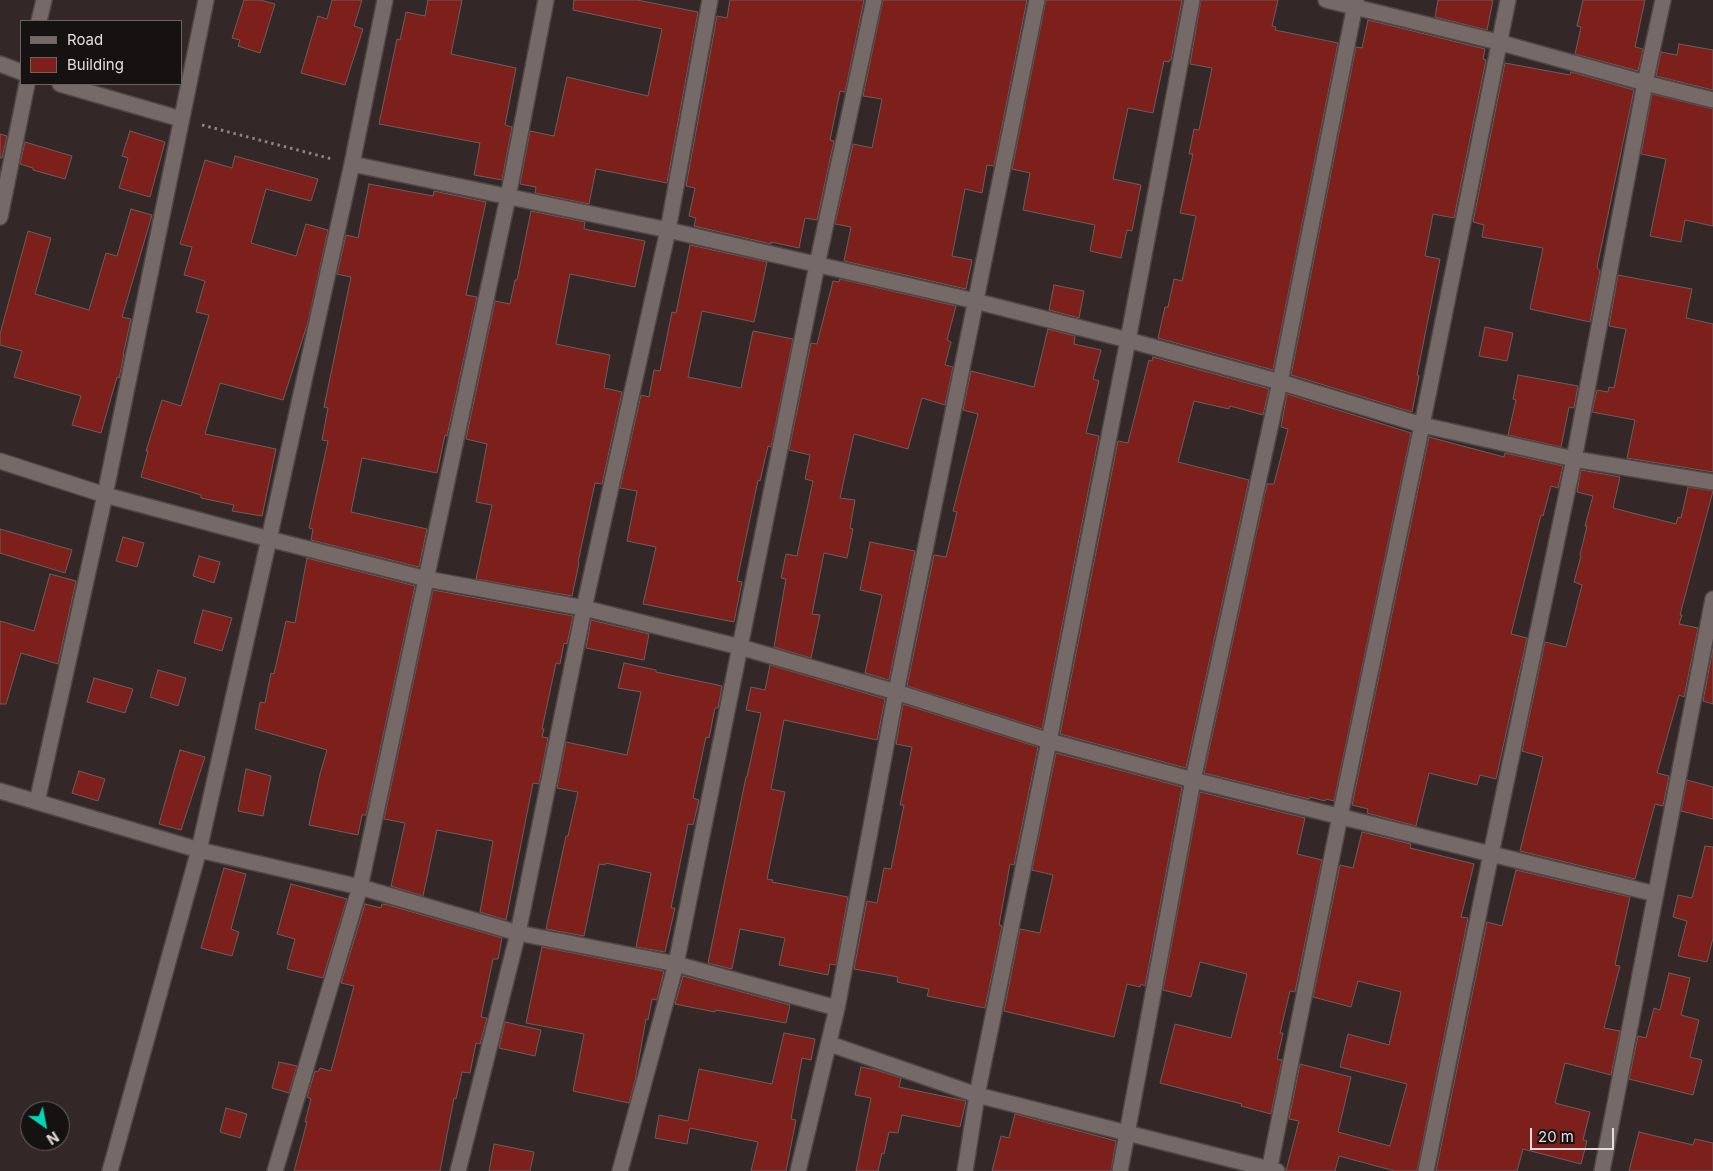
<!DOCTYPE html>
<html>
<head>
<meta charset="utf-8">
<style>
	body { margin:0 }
	#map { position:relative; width:1713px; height:1171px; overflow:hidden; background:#332827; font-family:Inter,sans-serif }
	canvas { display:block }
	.legend { position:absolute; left:20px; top:20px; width:162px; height:65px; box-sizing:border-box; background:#171212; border:1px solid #696363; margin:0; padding:6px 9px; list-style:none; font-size:15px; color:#e4dddc }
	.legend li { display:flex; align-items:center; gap:10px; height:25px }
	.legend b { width:25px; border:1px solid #696363 }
	.north { position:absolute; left:20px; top:1101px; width:50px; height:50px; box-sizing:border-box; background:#171212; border:1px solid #696363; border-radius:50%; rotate:147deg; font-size:14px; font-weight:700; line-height:20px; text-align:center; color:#e4dddc }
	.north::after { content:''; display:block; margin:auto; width:18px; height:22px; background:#03d5b6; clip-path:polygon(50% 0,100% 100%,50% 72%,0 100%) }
	.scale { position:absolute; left:1530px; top:1128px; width:84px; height:22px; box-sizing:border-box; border:2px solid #e4dddc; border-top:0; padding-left:6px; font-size:15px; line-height:18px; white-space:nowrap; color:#e4dddc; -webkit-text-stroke:4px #171212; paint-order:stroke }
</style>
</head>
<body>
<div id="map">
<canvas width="1713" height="1171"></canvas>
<ul class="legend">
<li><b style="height:6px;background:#766a68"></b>Road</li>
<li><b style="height:14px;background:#7d201c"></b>Building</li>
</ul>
<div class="north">N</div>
<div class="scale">20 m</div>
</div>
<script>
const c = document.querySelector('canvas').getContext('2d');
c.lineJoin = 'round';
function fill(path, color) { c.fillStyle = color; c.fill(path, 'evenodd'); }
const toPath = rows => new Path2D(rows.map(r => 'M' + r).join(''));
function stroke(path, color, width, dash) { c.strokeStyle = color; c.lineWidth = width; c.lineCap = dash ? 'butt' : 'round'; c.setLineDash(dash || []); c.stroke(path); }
const building = toPath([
	[244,0,260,0,275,4,260,53,238,46,240,40,232,38,244,0],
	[332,0,362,0,354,26,363,29,345,85,301,73,318,16,327,19,332,0],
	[428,0,462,0,451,54,516,68,505,125,512,127,502,180,474,175,480,143,379,124,397,39,400,40,406,12,425,16,428,0],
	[574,0,637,0,698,12,667,183,596,169,589,204,535,193,536,187,520,184,530,131,554,136,567,77,648,96,662,29,573,10,574,0],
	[730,0,864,0,845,92,840,91,830,140,834,141,817,220,805,218,799,248,771,242,771,244,694,226,696,218,689,216,695,188,686,186,717,16,727,18,730,0],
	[883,0,1027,0,994,166,987,165,982,193,965,189,952,256,972,260,966,289,844,261,851,227,835,224,853,144,872,148,882,99,863,96,883,0],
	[1046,0,1182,0,1171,60,1169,60,1169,62,1164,61,1153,113,1128,108,1113,179,1141,185,1132,231,1127,230,1121,258,1090,251,1095,225,1023,210,1030,173,1012,169,1046,0],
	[1201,0,1278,0,1272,26,1276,27,1275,30,1338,43,1273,370,1158,338,1165,307,1168,307,1174,279,1182,281,1196,216,1180,213,1193,154,1189,154,1194,129,1199,130,1212,68,1190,64,1201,0],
	[1438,0,1493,0,1487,30,1435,17,1438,0],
	[1583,0,1645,0,1635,47,1643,49,1638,71,1575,54,1581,27,1577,26,1583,0],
	[1368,20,1485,49,1483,59,1486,60,1454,218,1433,214,1425,256,1440,259,1417,375,1419,376,1412,412,1291,375,1356,47,1362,48,1368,20],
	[1679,44,1713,50,1713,90,1656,76,1661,52,1677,55,1679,44],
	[1505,63,1570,75,1571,72,1634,90,1597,267,1600,271,1590,322,1530,309,1543,248,1482,237,1484,225,1473,222,1505,63],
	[1652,94,1713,109,1713,226,1685,220,1681,242,1650,236,1666,159,1641,154,1652,94],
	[130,131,165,142,150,197,119,188,128,158,122,156,130,131],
	[0,134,7,136,2,158,0,158,0,134],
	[25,142,72,156,65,179,33,170,33,168,20,164,25,142],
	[235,156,318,179,311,201,266,189,251,243,296,256,306,224,328,230,308,322,283,400,220,383,205,434,276,449,262,516,232,511,234,505,201,498,201,495,141,477,148,451,146,451,162,400,181,406,209,315,196,312,205,281,184,275,192,247,180,244,205,160,232,168,235,156],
	[369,184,433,196,434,191,486,202,466,295,477,297,447,436,445,435,437,473,362,458,351,512,427,529,419,567,311,540,313,529,309,528,328,441,322,440,328,408,324,407,351,277,337,274,346,235,358,238,369,184],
	[131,209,152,215,122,317,131,319,123,355,124,355,119,378,117,377,101,433,72,425,81,396,14,377,22,351,0,345,0,334,28,231,51,238,35,294,89,310,106,253,117,256,131,209],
	[531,211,585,222,584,229,645,241,635,287,570,274,556,344,610,355,604,388,622,392,602,484,595,483,578,562,579,563,572,596,476,579,492,505,476,502,487,444,466,439,495,301,510,304,515,280,517,280,531,211],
	[690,245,767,262,754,322,702,311,688,377,741,388,753,331,793,339,771,447,768,446,760,481,758,480,737,581,742,582,734,622,643,604,656,547,627,541,637,491,620,488,641,395,649,397,654,370,660,371,672,312,676,313,690,245],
	[1618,275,1692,289,1686,318,1713,324,1713,472,1627,458,1635,420,1592,412,1597,390,1608,392,1609,387,1614,388,1626,329,1609,326,1618,275],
	[840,279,956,306,947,340,951,342,945,365,953,367,945,405,922,398,908,449,854,434,840,498,855,500,850,528,853,529,847,558,824,553,812,614,820,615,811,658,774,647,786,579,781,578,786,554,797,556,813,481,805,479,810,455,789,450,811,343,817,344,833,281,839,282,840,279],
	[1054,285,1084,291,1079,318,1049,310,1054,285],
	[1485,327,1513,333,1507,361,1479,356,1485,327],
	[1048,329,1075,336,1074,344,1101,350,1093,379,1099,381,1086,433,1099,436,1042,729,907,686,934,555,946,557,957,512,953,511,978,414,963,410,971,371,1034,387,1048,329],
	[1153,357,1269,389,1263,415,1230,406,1229,409,1194,401,1178,462,1249,480,1186,768,1060,734,1118,441,1128,443,1149,360,1152,361,1153,357],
	[1518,375,1578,386,1574,408,1569,407,1561,447,1508,435,1516,400,1513,399,1518,375],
	[1287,394,1411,433,1334,801,1326,799,1325,801,1310,797,1309,799,1204,773,1267,484,1274,484,1288,429,1281,427,1287,394],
	[1429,437,1504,457,1505,453,1563,466,1558,488,1551,486,1543,516,1541,515,1511,634,1527,638,1496,779,1480,775,1477,785,1429,773,1416,826,1367,813,1368,809,1352,805,1429,437],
	[1581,470,1620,477,1613,508,1676,524,1678,517,1681,518,1688,487,1713,491,1680,615,1682,615,1679,624,1698,628,1684,697,1679,695,1657,773,1669,776,1663,806,1655,804,1635,879,1520,851,1543,757,1522,751,1545,642,1566,647,1582,585,1574,582,1581,556,1580,555,1587,526,1585,526,1593,496,1577,492,1581,470],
	[0,529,72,550,65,573,0,553,0,529],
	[123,537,144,543,137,567,116,561,123,537],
	[870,542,915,551,889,680,865,673,882,595,860,590,870,542],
	[199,556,220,562,214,583,193,576,199,556],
	[307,558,415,586,366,815,362,815,358,835,309,825,320,774,327,750,255,729,260,702,265,703,271,673,274,674,286,621,295,623,307,558],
	[50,574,76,581,58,664,21,653,6,704,0,704,0,621,34,631,50,574],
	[433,590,573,616,567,644,564,643,560,664,556,663,542,729,544,729,542,737,548,738,539,784,533,783,506,920,480,912,493,841,437,830,423,896,391,886,405,823,384,819,433,590],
	[203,610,232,618,222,651,194,643,203,610],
	[591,620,649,634,644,660,586,648,591,620],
	[1713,648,1713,704,1703,701,1713,648],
	[624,663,656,670,656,672,722,686,718,708,715,708,709,738,706,737,693,798,699,800,693,825,688,824,671,908,675,908,665,952,636,947,651,873,606,863,605,865,599,864,584,936,546,929,566,836,568,836,578,792,557,788,566,742,627,755,641,692,618,688,624,663],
	[770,665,885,699,877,740,784,720,771,789,785,792,767,879,773,880,772,882,848,897,836,965,830,964,828,975,779,965,785,938,740,929,732,969,708,963,746,777,747,777,761,713,746,710,751,687,765,690,770,665],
	[158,670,186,678,178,706,150,697,158,670],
	[94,678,133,689,125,713,87,702,94,678],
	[903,704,1038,747,1014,865,1010,864,999,925,1002,926,985,1008,927,996,929,989,897,982,898,977,854,969,867,901,877,903,884,868,891,869,904,805,900,805,912,747,896,744,903,704],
	[180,750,205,757,181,830,159,824,180,750],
	[1056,753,1182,787,1145,986,1141,984,1140,987,1127,984,1114,1037,1004,1011,1020,929,1040,933,1053,875,1032,870,1056,753],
	[246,769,271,776,263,816,238,811,246,769],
	[79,771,105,779,98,801,72,793,79,771],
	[1687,780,1713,787,1713,819,1681,811,1687,780],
	[1200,792,1305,818,1297,854,1322,860,1295,992,1290,991,1280,1033,1283,1033,1277,1059,1282,1060,1271,1114,1241,1106,1242,1104,1160,1083,1175,1024,1231,1038,1247,974,1200,962,1191,997,1163,990,1200,792],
	[1362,832,1411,844,1410,848,1474,864,1461,917,1468,918,1417,1171,1395,1171,1339,1156,1335,1171,1286,1171,1299,1121,1289,1119,1300,1064,1351,1077,1338,1132,1390,1146,1407,1084,1340,1067,1348,1034,1389,1045,1401,992,1358,981,1351,1007,1313,997,1340,865,1353,868,1362,832],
	[1705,846,1713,847,1713,938,1707,962,1678,956,1687,921,1673,917,1678,895,1692,898,1705,846],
	[224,868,246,874,231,929,239,932,232,956,201,948,224,868],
	[1516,870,1630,897,1615,965,1620,966,1604,1028,1620,1031,1611,1075,1565,1063,1555,1103,1590,1112,1583,1140,1587,1141,1581,1164,1523,1149,1517,1171,1436,1171,1487,922,1502,926,1516,870],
	[291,884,347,899,323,978,287,969,295,939,277,934,291,884],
	[365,904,381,908,382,904,388,905,502,938,498,959,493,959,481,1017,487,1018,480,1044,476,1043,470,1073,462,1072,456,1099,454,1098,440,1171,294,1171,307,1122,305,1122,311,1099,307,1097,315,1071,318,1072,320,1068,331,1071,354,986,341,983,365,904],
	[542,947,664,971,657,1000,652,999,648,1020,646,1019,635,1081,629,1103,573,1091,584,1034,526,1023,542,947],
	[1669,973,1690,978,1681,1015,1699,1020,1690,1057,1702,1060,1693,1095,1629,1079,1638,1036,1646,1038,1654,1008,1660,1010,1669,973],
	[683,976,790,1005,786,1023,716,1010,715,1012,675,1004,683,976],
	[505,1022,541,1030,535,1056,499,1048,505,1022],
	[784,1033,815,1039,811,1060,802,1058,791,1119,796,1120,786,1171,751,1171,758,1142,690,1128,687,1144,655,1138,659,1115,688,1121,699,1069,772,1084,784,1033],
	[279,1062,297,1066,289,1093,272,1088,279,1062],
	[861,1067,876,1070,901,1078,899,1087,966,1101,960,1127,902,1115,898,1133,889,1132,884,1154,882,1153,878,1171,856,1171,871,1098,855,1095,861,1067],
	[226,1108,247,1114,240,1138,220,1132,226,1108],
	[1015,1114,1116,1141,1111,1171,992,1171,1001,1136,1009,1138,1015,1114],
	[1639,1132,1693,1145,1695,1139,1713,1143,1713,1171,1629,1171,1639,1132],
	[494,1144,534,1152,530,1171,489,1171,494,1144]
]);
fill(building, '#7d201c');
stroke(building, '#6a5e5c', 1);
const street = toPath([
	[1326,0,1498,42,1645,83,1713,100],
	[39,21,44,0],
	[0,64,21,72],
	[60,84,181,119],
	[352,164,668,230,975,301,1128,340,1280,382,1422,425,1574,459,1713,482],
	[0,217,27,84],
	[0,461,105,495,269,539,427,579,584,608,740,647,896,692,1049,741,1193,780,1491,854,1656,894],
	[0,791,199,850,360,887,518,933,676,964,837,1008],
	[37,802,105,495,206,0],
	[830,1044,977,1095,1277,1171],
	[110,1171,199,850,269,539,352,164,385,0],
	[275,1171,360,887,508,197,546,0],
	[458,1171,518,933,584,608,668,230,710,0],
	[620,1171,676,964,817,265,874,0],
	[798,1171,837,1008,896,692,1037,0],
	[965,1171,977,1095,1049,741,1128,340,1192,0],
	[1120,1171,1193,780,1280,382,1356,0],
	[1269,1171,1340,816,1422,425,1508,0],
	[1426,1171,1491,854,1574,459,1645,83,1663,0],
	[1602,1171,1713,599]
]);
stroke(street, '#4f4645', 18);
stroke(toPath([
	[202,125,332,159]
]), '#8c8382', 3, [2.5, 4]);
stroke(street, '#766a68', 15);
</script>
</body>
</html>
